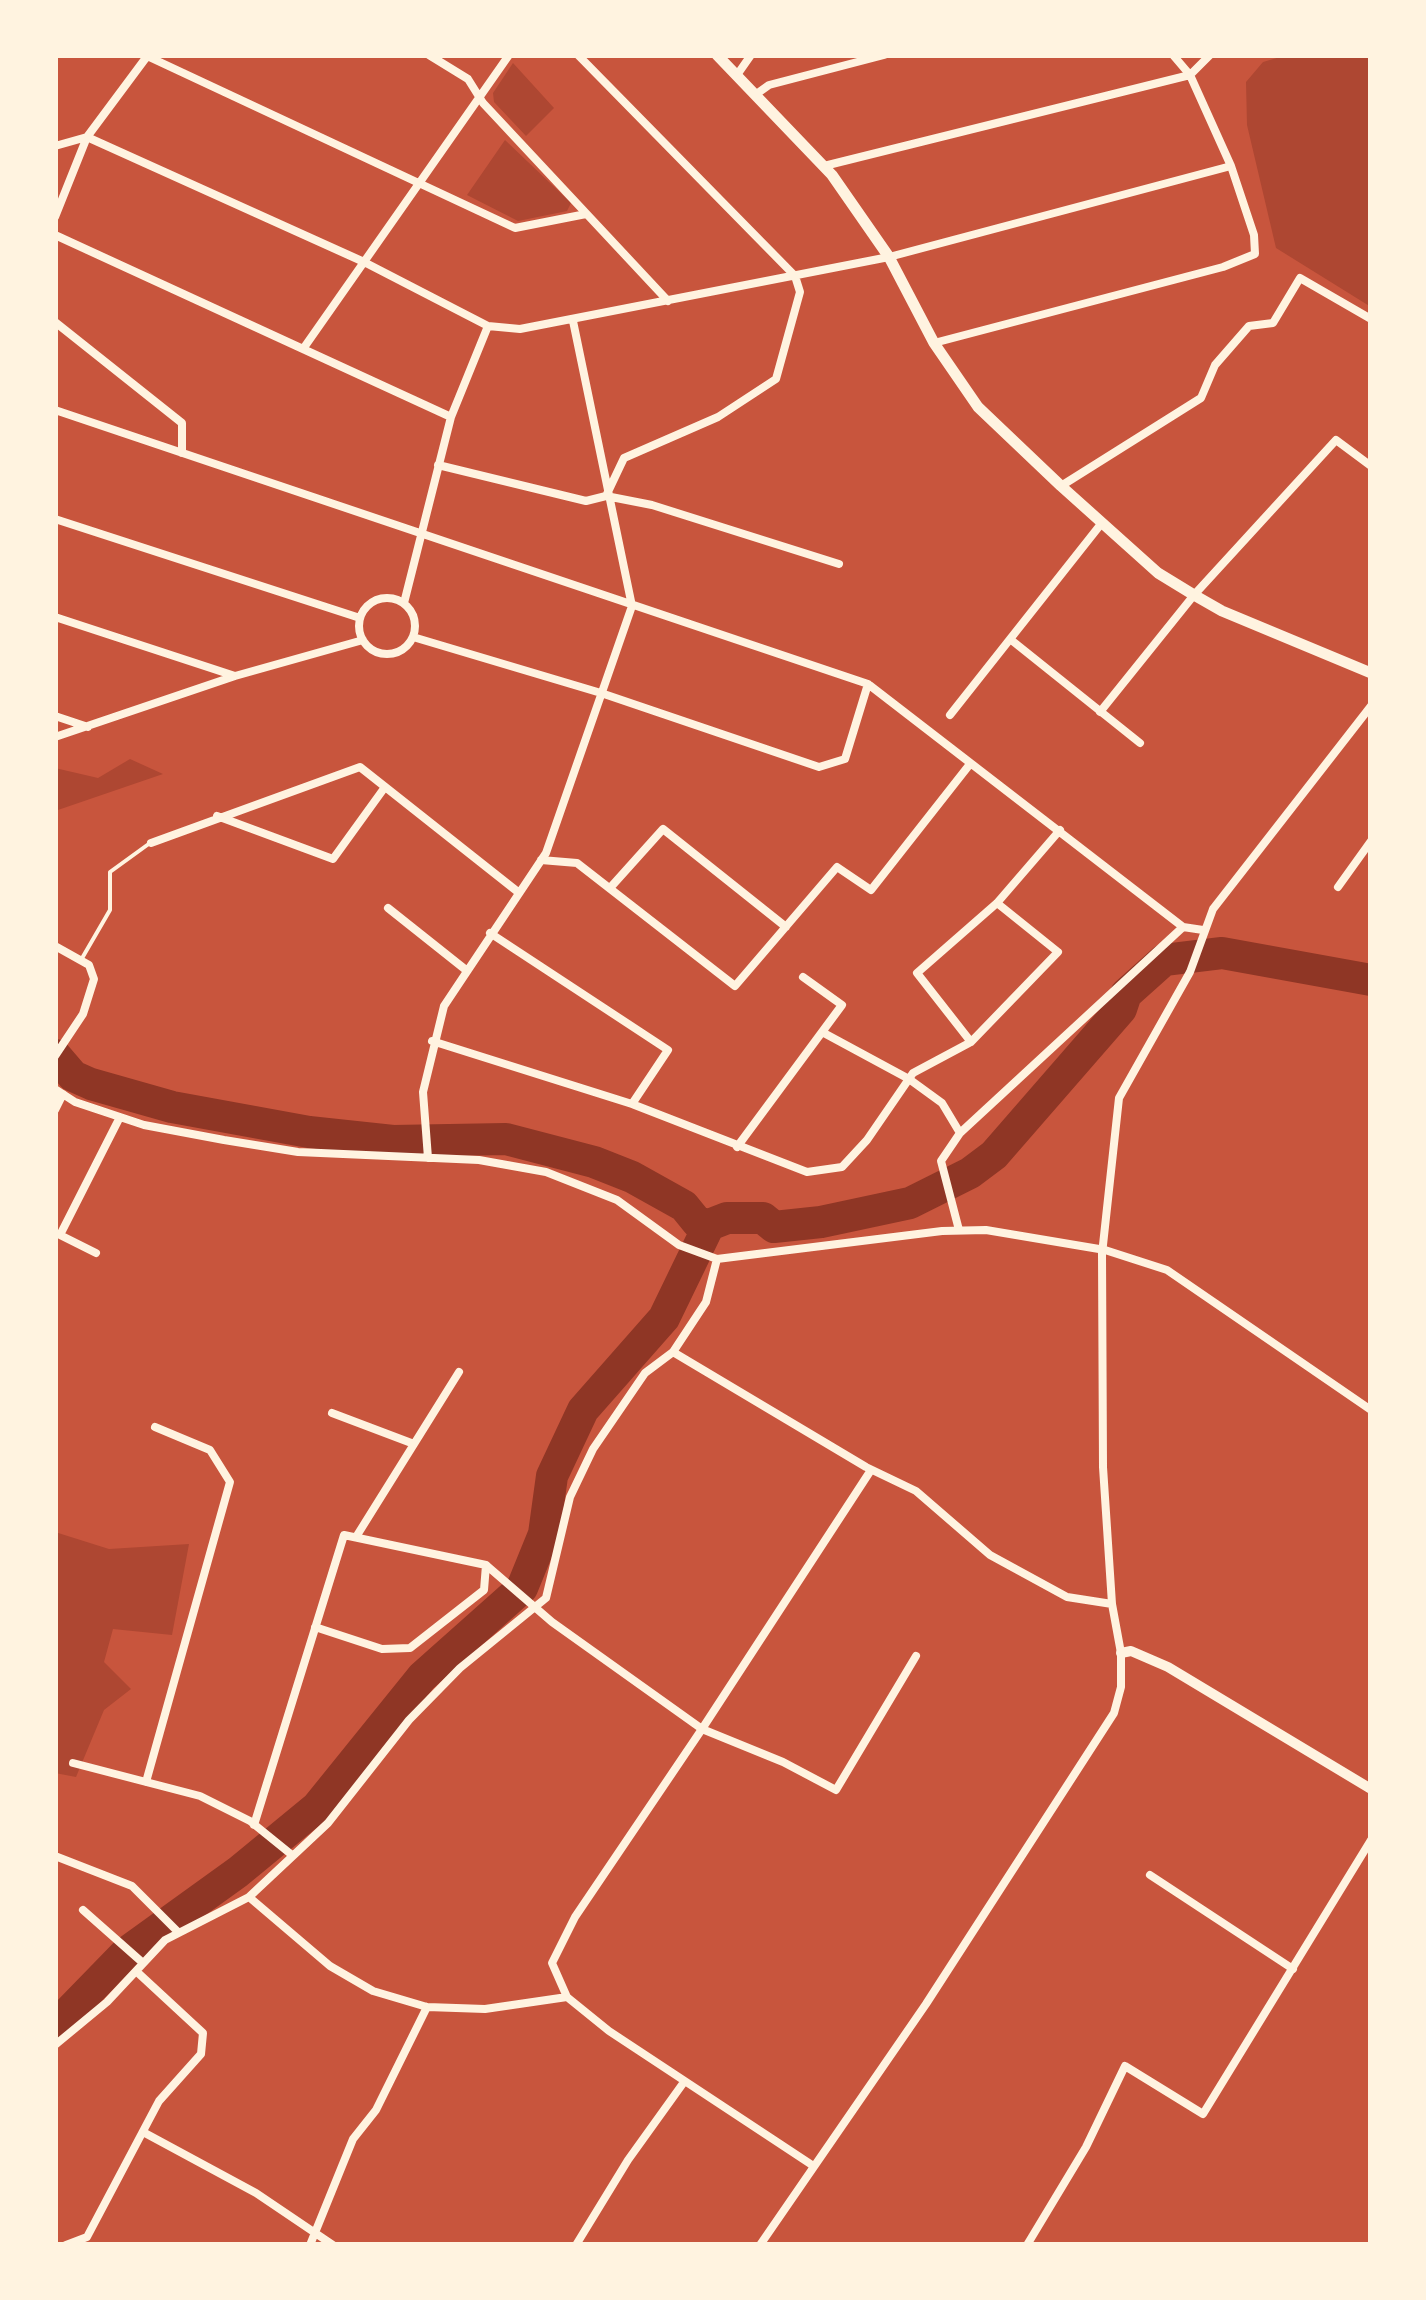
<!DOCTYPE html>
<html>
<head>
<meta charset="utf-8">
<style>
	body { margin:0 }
	#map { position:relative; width:1426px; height:2300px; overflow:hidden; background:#c8553d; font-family:Cabin,sans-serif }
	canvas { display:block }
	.frame { position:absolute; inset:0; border:58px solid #fff3e0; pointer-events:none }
</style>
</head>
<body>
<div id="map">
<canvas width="1426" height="2300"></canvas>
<div class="frame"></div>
</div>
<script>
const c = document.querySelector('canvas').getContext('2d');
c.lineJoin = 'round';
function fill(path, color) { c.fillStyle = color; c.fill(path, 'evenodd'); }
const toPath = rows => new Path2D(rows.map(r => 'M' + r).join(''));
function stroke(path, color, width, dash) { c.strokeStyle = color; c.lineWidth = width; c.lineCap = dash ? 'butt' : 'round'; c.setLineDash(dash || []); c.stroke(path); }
fill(toPath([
	[1287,55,1371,55,1371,307,1276,248,1247,125,1246,82,1263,62],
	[513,63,554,108,526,136,494,102,493,93],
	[505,140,571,203,567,211,518,221,467,195],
	[130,759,163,774,55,811,55,768,98,778],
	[55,1532,109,1549,189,1544,172,1635,113,1629,104,1662,131,1689,104,1710,76,1777,55,1773]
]), '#ae4732');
stroke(toPath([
	[55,1055,73,1076,91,1084,172,1107,309,1132,393,1141,506,1139,594,1162,632,1177,684,1206,697,1222,709,1225],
	[55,2026,127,1952,238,1872,317,1807,422,1677,522,1588,544,1534,552,1476,583,1410,664,1318,709,1225,727,1218,763,1218,774,1227,821,1222,910,1203,970,1173,994,1155,1121,1009,1126,994,1164,960,1222,953,1371,980]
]), '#8f3625', 32);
stroke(toPath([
	[81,960,110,910,110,872,150,843]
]), '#fff3e0', 4);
stroke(toPath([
	[429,55,468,79,483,103,668,301],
	[578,55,795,276,800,292,776,379,718,417,624,458,606,496],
	[147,56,515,228,586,214],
	[737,75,751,55],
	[755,95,769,85,884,55],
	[55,146,87,137,364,262,488,326,520,329,889,257,1231,166],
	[824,166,1190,75,1210,55],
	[55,217,87,137,148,55],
	[55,235,451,417],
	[55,322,182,423,182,453],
	[934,343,1223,267,1255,254,1254,235,1231,166,1190,75,1173,55],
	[303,349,509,55],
	[55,410,868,684,1183,927,1203,930],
	[438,465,586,501,606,496,652,505,839,564],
	[1061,486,1201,398,1215,365,1249,326,1273,323,1300,278,1371,319],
	[55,519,360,618],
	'359 626a28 28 0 1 1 56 0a28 28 0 1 1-56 0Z',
	[404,603,451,417,488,326],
	[55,617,235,676],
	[413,637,601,693,819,767,845,759,868,684],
	[1010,639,1140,743],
	[1100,712,1194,595,1336,440,1371,466],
	[950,715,1101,524],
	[55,716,88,727],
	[55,737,235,676,363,640],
	[217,816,333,859,385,787],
	[151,843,360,767,518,892],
	[541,860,577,863,735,986,837,867,871,890,970,764],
	[1338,887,1371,841],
	[610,888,663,829,786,927],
	[388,908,466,970],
	[490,933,668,1050,632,1104],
	[55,946,89,965,94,979,83,1014,55,1056],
	[822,1032,909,1079,942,1103,960,1133,941,1161,959,1230],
	[432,1041,632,1104,807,1172,842,1167,867,1140,913,1073,971,1042,1058,952,997,903],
	[971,1042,917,973,997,903,1060,830],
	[55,1089,75,1102,144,1125,224,1140,298,1152,479,1160,546,1172,617,1200,679,1245,717,1259,942,1231,986,1230,1105,1250,1167,1270,1371,1410],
	[55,1110,63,1094],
	[960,1133,1183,927],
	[737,1147,842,1005,803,977],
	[428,1158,423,1092,444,1006,546,853,632,606,573,321],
	[96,1253,60,1235,120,1117],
	[673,1352,866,1467,916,1491,990,1555,1067,1597,1112,1604],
	[332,1413,414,1444],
	[871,1470,702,1729,783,1762,836,1790,916,1656],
	[356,1537,459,1372],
	[315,1627,382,1649,410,1648,484,1590,486,1565],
	[73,1763,200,1796,250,1821,292,1855],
	[146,1782,230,1482,210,1450,155,1427],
	[254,1825,344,1535,486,1565,552,1622,702,1729,575,1917,552,1963,567,1997],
	[55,1856,132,1886,178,1932],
	[1150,1875,1293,1969],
	[249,1897,330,1966,373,1991,427,2007,485,2009,567,1997,609,2031,812,2165],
	[83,1910,143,1963],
	[55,2045,107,2002,165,1940,249,1897,328,1823,409,1720,460,1668,546,1598,570,1497,593,1449,645,1373,673,1352,706,1302,717,1259],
	[143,2132,256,2193,333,2245],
	[66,2245,87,2237,159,2101,201,2054,203,2033,136,1971],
	[310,2245,353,2139,376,2110,427,2007],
	[576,2245,628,2160,684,2082],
	[760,2245,926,2004,1114,1713,1121,1687,1121,1653,1112,1604,1103,1467,1102,1254,1119,1098,1190,972,1213,909,1371,706],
	[1027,2245,1086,2147,1125,2066,1203,2114,1371,1840]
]), '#fff3e0', 8);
stroke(toPath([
	[1121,1653,1131,1651,1168,1667,1371,1789]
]), '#fff3e0', 10);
stroke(toPath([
	[717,55,832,175,889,257,934,343,978,407,1061,486,1158,573,1194,595,1222,611,1371,673]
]), '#fff3e0', 11);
</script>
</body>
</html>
